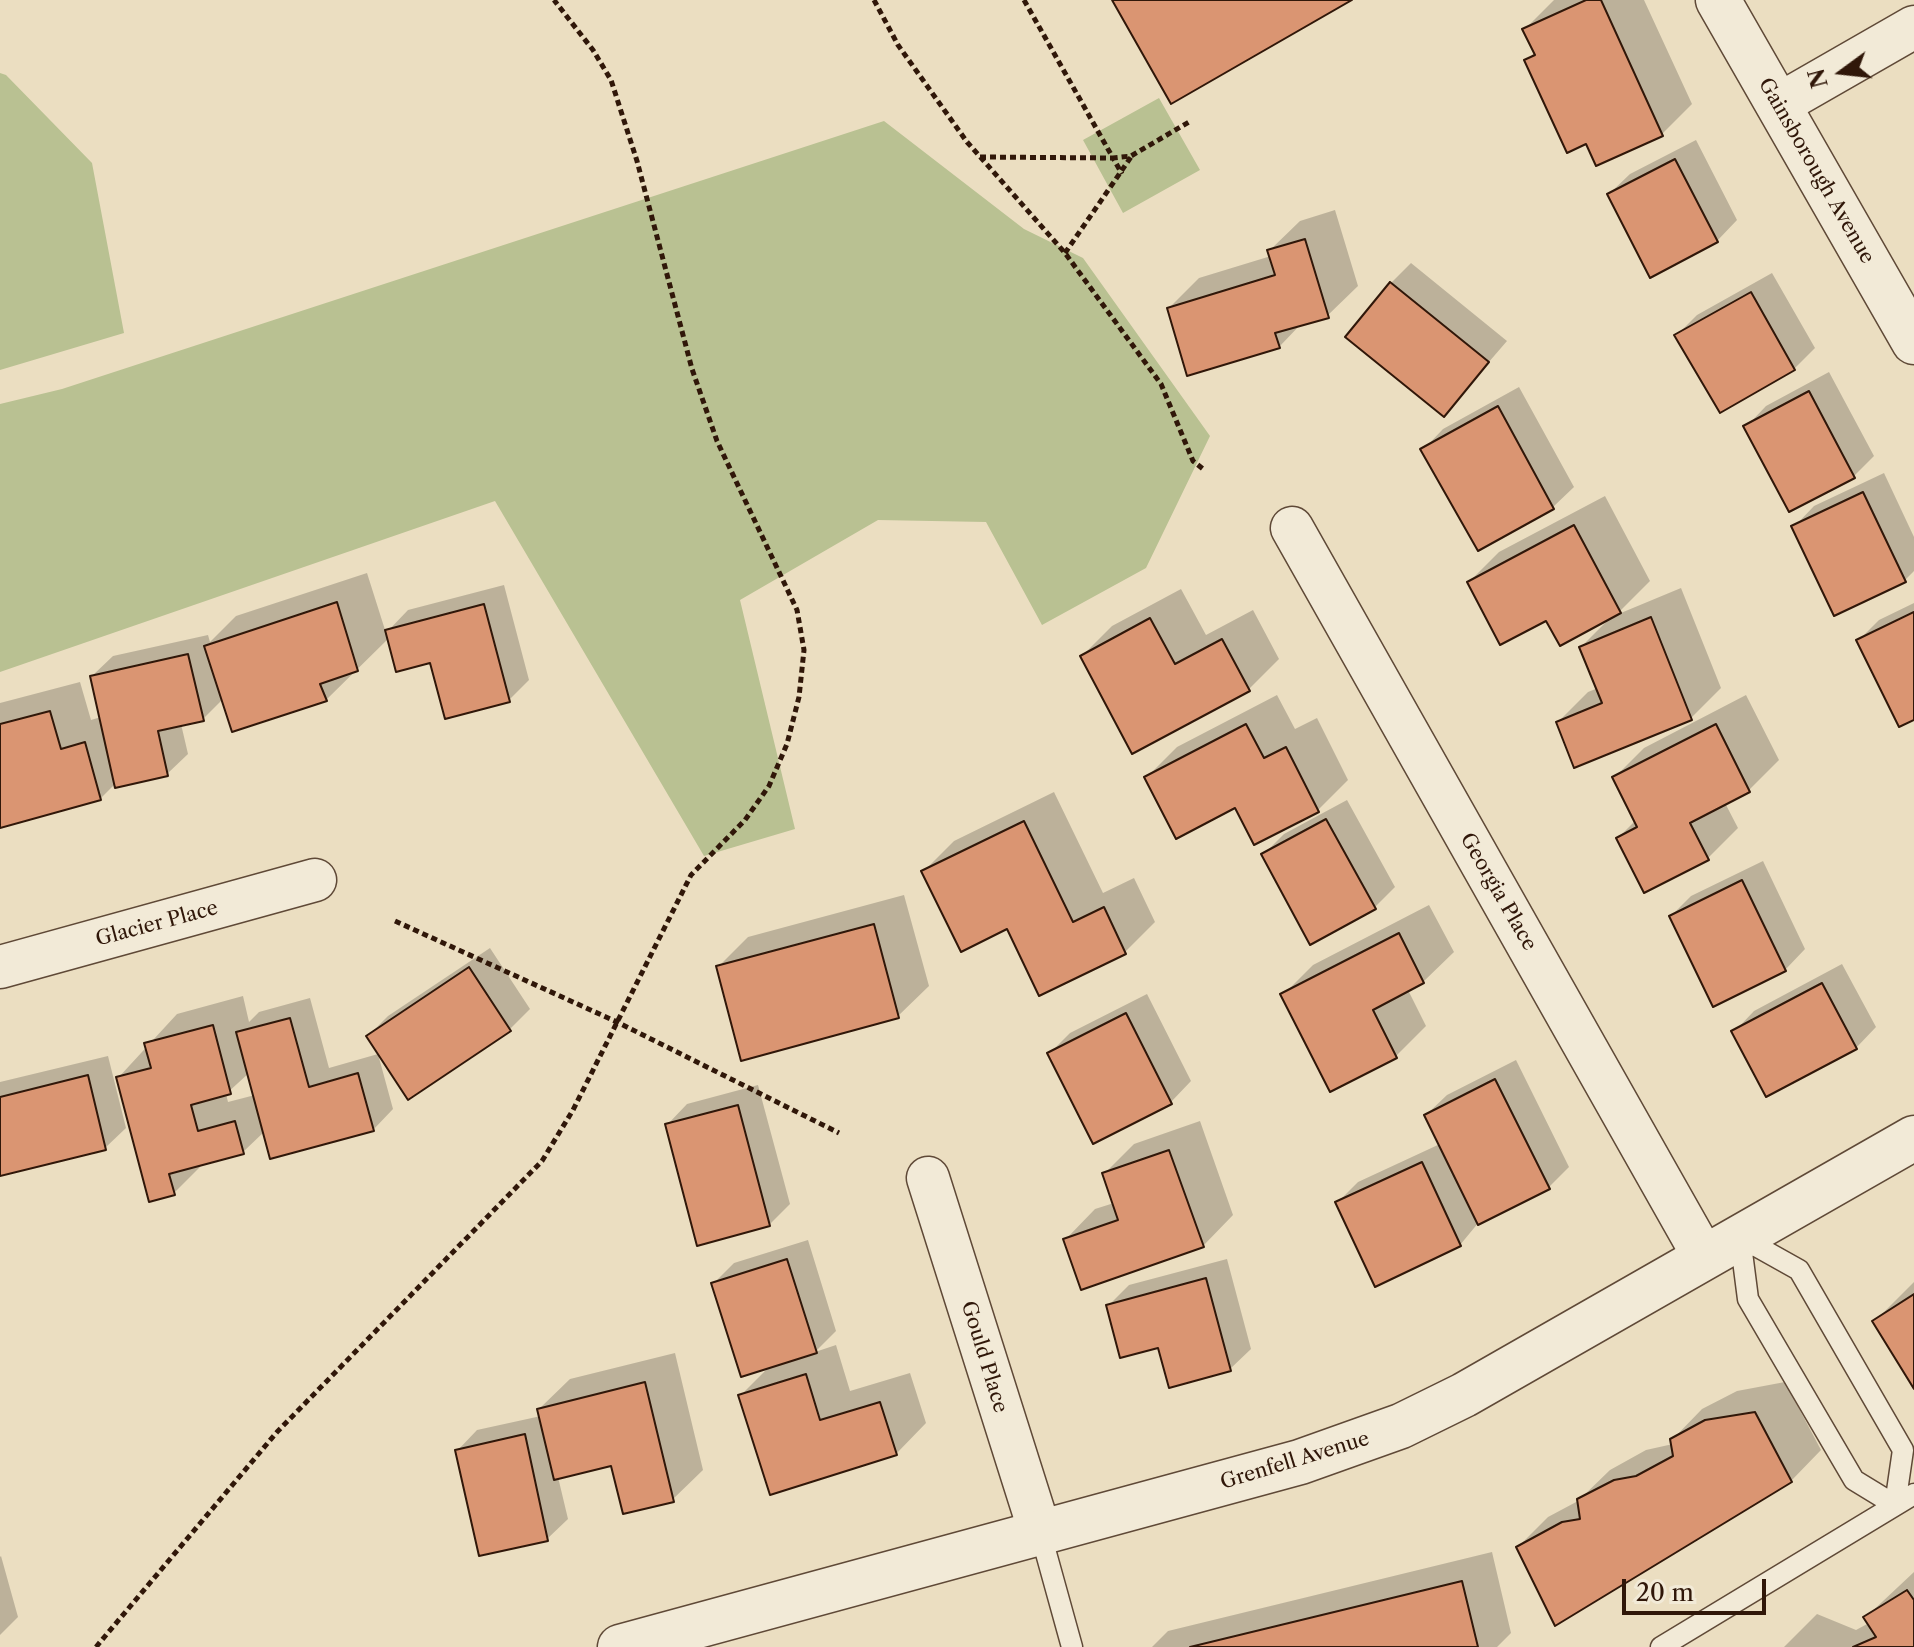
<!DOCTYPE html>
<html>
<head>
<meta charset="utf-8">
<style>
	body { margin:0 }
	#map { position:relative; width:1914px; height:1647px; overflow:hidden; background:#ebdec1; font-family:"Libre Caslon Text",serif }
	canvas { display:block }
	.north { position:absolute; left:1802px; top:32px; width:80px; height:80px; -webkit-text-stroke:6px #f2ead7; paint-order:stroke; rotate:255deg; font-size:22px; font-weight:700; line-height:32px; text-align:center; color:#301709 }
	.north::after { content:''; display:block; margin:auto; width:28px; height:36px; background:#301709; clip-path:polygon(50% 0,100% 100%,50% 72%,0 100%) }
	.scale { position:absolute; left:1622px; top:1579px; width:144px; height:36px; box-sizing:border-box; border:4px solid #301709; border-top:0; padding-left:10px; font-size:24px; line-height:28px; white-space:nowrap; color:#301709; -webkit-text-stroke:6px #f2ead7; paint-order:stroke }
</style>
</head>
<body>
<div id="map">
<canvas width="1914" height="1647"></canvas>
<div class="north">N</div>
<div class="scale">20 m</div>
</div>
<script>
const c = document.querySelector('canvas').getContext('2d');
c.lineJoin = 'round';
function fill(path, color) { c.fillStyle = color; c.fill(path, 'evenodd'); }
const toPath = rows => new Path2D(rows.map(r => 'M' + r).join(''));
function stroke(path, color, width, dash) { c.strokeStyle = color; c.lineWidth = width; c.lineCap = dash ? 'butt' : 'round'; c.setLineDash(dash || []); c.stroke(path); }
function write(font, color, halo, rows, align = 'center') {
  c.font = font + ' "Libre Caslon Text",serif'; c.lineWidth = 7; c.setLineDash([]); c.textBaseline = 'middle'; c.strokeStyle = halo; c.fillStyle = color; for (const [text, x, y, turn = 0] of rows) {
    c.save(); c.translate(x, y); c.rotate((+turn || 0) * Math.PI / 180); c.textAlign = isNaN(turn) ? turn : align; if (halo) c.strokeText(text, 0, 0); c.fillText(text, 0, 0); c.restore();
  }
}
fill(toPath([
	[0,73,6,75,92,163,124,333,0,370],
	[1159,98,1200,170,1123,213,1083,140],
	[884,121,1024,229,1083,258,1210,436,1146,568,1042,625,986,522,878,520,740,600,795,829,704,856,495,501,0,672,0,404,62,389]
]), '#b9c192');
fill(toPath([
	[1554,0,1644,0,1692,104,1662,134,1587,142,1527,60,1535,52,1525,29],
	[1696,140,1737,220,1717,241,1609,194,1630,174],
	[1335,210,1358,286,1327,316,1302,323,1279,347,1169,308,1199,278,1271,256,1269,251,1300,221],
	[1411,263,1507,341,1444,414,1391,283],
	[1772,273,1815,348,1794,369,1720,411,1677,335,1697,315],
	[1829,372,1874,456,1854,476,1746,427,1766,406],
	[1519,387,1574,487,1553,507,1478,549,1423,450,1443,429],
	[1884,473,1914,537,1914,571,1904,581,1794,527,1814,506],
	[1605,496,1650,581,1616,615,1681,588,1721,688,1691,718,1558,722,1588,692,1598,688,1581,647,1611,617,1547,618,1469,582,1499,552],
	[367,573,386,633,408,610,504,585,529,680,509,700,389,638,326,700,223,699,203,719,181,724,188,754,167,774,116,783,100,799,0,825,0,703,80,682,91,720,101,717,92,676,113,656,208,635,210,642,236,616],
	[1181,589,1206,635,1253,610,1279,659,1248,690,1082,656,1112,626],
	[1914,603,1914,717,1859,640,1879,620],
	[1277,695,1295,729,1317,718,1348,780,1318,810,1255,843,1236,805,1147,777,1177,747],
	[1746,695,1779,760,1749,790,1725,803,1738,828,1708,858,1645,890,1618,838,1636,820,1614,778,1644,748],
	[1054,792,1103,893,1134,878,1155,922,1125,952,1008,927,924,871,954,841],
	[1347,800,1395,887,1374,908,1263,855,1284,834],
	[1763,861,1805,949,1785,970,1671,916,1691,896],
	[904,895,929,986,898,1016,718,967,748,937],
	[1429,905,1454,952,1423,982,1408,990,1426,1026,1396,1056,1283,995,1313,965],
	[490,948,530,1009,510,1029,408,1097,368,1036,388,1016],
	[1842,964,1876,1027,1856,1048,1734,1032,1754,1011],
	[1147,994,1191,1081,1171,1102,1049,1054,1070,1033],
	[243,996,249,1022,259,1012,310,998,329,1068,378,1054,393,1109,373,1130,265,1131,243,1152,204,1163,174,1193,118,1078,177,1014],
	[249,1073,255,1095,228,1102,226,1094],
	[108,1056,126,1128,105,1148,0,1174,0,1082],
	[1516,1060,1569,1167,1548,1188,1479,1222,1460,1245,1337,1203,1358,1182,1440,1144,1426,1115,1447,1095],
	[758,1085,790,1204,769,1225,667,1125,687,1104],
	[1200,1121,1233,1215,1203,1246,1065,1240,1095,1209,1114,1203,1104,1174,1134,1144],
	[808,1240,836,1331,815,1352,836,1345,850,1391,910,1373,926,1423,896,1454,740,1396,771,1365,714,1283,734,1263],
	[1227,1259,1251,1349,1230,1369,1160,1346,1108,1306,1129,1285],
	[1914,1282,1914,1385,1875,1321],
	[675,1353,703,1470,672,1500,613,1463,558,1477,568,1519,547,1539,457,1451,477,1430,541,1416,539,1409,570,1379],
	[1785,1382,1821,1450,1791,1481,1518,1547,1548,1517,1578,1501,1610,1470,1646,1450,1673,1444,1672,1440,1702,1409,1737,1391],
	[1492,1552,1511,1633,1497,1647,1152,1647,1168,1631],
	[1,1556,18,1617,0,1635,0,1557],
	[1914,1572,1914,1647,1784,1647,1817,1614,1856,1630,1869,1623,1866,1617]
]), '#0003');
const building = toPath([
	[1112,0,1352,0,1171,104,1112,0],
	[1586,0,1601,0,1663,136,1596,166,1586,144,1567,153,1524,60,1535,55,1522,29,1586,0],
	[1675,159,1718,242,1650,278,1607,194,1675,159],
	[1305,239,1329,318,1275,333,1280,348,1187,376,1167,308,1275,275,1267,250,1305,239],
	[1390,282,1489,362,1444,417,1345,337,1390,282],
	[1751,292,1795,370,1720,413,1674,335,1751,292],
	[1809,391,1855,478,1789,512,1743,426,1809,391],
	[1498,406,1554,509,1478,551,1420,449,1498,406],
	[1863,492,1906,582,1834,616,1791,526,1863,492],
	[1574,525,1621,613,1560,646,1546,621,1500,645,1467,582,1574,525],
	[337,602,358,671,320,684,327,701,232,732,204,646,337,602],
	[484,604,510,702,445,719,430,663,396,672,385,630,484,604],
	[1914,612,1914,720,1899,727,1856,640,1914,612],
	[1651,617,1692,720,1574,768,1556,722,1602,703,1579,647,1651,617],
	[1150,618,1175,664,1222,639,1250,691,1132,754,1080,656,1150,618],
	[188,654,204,721,158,731,168,776,115,788,90,676,188,654],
	[50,711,61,749,85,742,101,800,0,828,0,724,50,711],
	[1246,724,1264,758,1286,747,1319,812,1254,845,1235,808,1176,839,1144,777,1246,724],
	[1716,724,1750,792,1690,823,1709,860,1644,893,1616,838,1637,827,1612,777,1716,724],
	[1326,819,1376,909,1310,945,1261,854,1326,819],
	[1024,821,1073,922,1104,907,1126,954,1039,996,1007,929,961,952,921,871,1024,821],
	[1742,880,1786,971,1713,1007,1669,916,1742,880],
	[874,924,899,1018,741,1061,716,966,874,924],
	[1399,933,1424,983,1373,1010,1397,1058,1330,1092,1280,994,1399,933],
	[469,967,511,1031,408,1100,366,1036,469,967],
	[1822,983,1857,1049,1766,1097,1731,1031,1822,983],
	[1126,1013,1172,1104,1093,1144,1047,1053,1126,1013],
	[290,1018,309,1087,358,1073,374,1131,270,1159,236,1032,290,1018],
	[213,1025,231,1094,191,1105,198,1131,235,1121,244,1154,169,1174,175,1195,149,1202,116,1077,151,1068,144,1043,213,1025],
	[88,1075,106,1150,0,1176,0,1097,88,1075],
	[1495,1079,1550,1189,1478,1225,1424,1115,1495,1079],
	[738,1105,770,1226,697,1246,665,1124,738,1105],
	[1169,1150,1204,1247,1081,1290,1063,1239,1118,1220,1102,1173,1169,1150],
	[1422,1162,1461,1246,1375,1287,1335,1202,1422,1162],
	[787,1259,817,1353,741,1377,711,1283,787,1259],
	[1206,1278,1231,1371,1169,1388,1158,1348,1120,1358,1106,1305,1206,1278],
	[1914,1294,1914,1389,1872,1321,1914,1294],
	[806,1374,820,1420,880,1402,897,1455,770,1495,738,1395,806,1374],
	[645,1382,674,1502,623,1514,611,1466,554,1480,537,1409,645,1382],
	[1755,1412,1792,1482,1555,1626,1516,1547,1562,1522,1580,1519,1577,1499,1614,1480,1636,1476,1673,1456,1670,1439,1705,1420,1755,1412],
	[525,1434,548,1541,479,1556,455,1450,525,1434],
	[1462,1581,1478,1647,1190,1647,1462,1581],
	[1907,1590,1914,1600,1914,1647,1853,1647,1876,1637,1863,1617,1907,1590]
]);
fill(building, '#da9572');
stroke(building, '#301709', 2);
const service = toPath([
	[1740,1237,1799,1270,1903,1450,1895,1505],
	[1740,1237,1748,1299,1854,1480,1895,1505],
	[1041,1535,1072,1647],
	[1661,1647,1914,1494]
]);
const minor = toPath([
	[1778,105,1914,27],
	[1292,528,1704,1257],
	[0,967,315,880],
	[928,1178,1041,1535]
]);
const tertiary = toPath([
	[1718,0,1914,342],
	[620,1647,1300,1462,1401,1426,1464,1395,1914,1138]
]);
stroke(service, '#5f4937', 23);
stroke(minor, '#5f4937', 45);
stroke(tertiary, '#5f4937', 47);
stroke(toPath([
	[874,0,898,45,967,142,1065,253,1161,384,1193,461,1203,469],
	[1024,0,1113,158,1131,156,1189,122],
	[980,157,1113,158,1122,174],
	[1065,253,1131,157],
	[395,921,617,1022,839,1133],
	[96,1647,277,1432,542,1161,573,1110,691,875,745,820,769,786,787,744,799,697,804,650,797,610,717,441,692,369,637,161,611,80,593,50,554,0]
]), '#301709', 5, [6, 4]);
stroke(service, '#f2ead7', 20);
stroke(minor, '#f2ead7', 42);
stroke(tertiary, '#f2ead7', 44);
write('20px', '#301709', '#f2ead7', [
	["Gainsborough Avenue",1816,171,60],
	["Georgia Place",1498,892,60],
	["Glacier Place",157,924,-15],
	["Gould Place",984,1357,73],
	["Grenfell Avenue",1295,1461,-17]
]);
</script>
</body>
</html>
